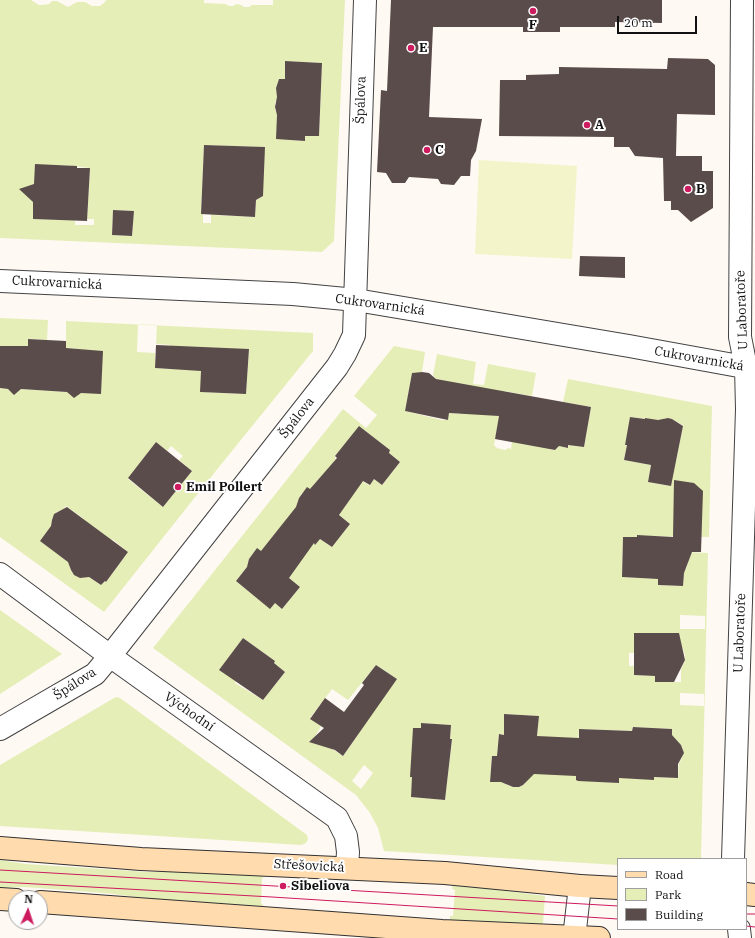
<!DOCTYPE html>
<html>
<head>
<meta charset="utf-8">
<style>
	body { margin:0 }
	#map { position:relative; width:755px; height:938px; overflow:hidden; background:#fff9f3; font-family:"IBM Plex Serif",serif }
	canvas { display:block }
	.legend { position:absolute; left:617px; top:858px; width:130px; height:72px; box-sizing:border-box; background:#fff; border:1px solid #9f9f9f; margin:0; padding:5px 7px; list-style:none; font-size:12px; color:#101010 }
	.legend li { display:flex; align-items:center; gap:8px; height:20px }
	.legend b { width:20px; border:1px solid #9f9f9f }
	.north { position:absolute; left:8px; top:890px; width:40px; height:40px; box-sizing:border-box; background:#fff; border:1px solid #9f9f9f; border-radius:50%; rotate:3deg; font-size:11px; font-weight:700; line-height:16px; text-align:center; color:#101010 }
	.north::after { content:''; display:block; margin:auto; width:14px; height:18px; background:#cd1b5f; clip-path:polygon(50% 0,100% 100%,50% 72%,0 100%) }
	.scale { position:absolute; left:617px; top:16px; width:80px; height:18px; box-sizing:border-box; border:2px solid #101010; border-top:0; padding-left:5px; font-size:12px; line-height:14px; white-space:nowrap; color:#101010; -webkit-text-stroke:3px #fff; paint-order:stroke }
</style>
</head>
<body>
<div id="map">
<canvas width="755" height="938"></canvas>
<ul class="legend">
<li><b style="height:5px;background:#ffdbae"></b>Road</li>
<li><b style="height:11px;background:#e6eeb8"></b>Park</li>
<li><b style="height:11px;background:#5a4c4b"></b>Building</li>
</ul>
<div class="north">N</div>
<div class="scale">20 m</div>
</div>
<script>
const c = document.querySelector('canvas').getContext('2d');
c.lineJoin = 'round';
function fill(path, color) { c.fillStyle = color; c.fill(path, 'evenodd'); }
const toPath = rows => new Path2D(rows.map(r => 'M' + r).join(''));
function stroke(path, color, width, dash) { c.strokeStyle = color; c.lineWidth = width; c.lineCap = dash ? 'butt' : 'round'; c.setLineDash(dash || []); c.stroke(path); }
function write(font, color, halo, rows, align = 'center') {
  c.font = font + ' "IBM Plex Serif",serif'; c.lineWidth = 4; c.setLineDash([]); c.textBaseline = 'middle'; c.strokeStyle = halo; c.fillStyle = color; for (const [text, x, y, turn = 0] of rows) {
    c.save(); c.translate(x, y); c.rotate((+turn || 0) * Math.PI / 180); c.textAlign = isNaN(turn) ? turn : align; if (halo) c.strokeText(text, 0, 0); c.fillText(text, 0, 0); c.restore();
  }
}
fill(toPath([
	[0,0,31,0,39,5,43,5,49,4,52,1,57,1,68,7,77,2,85,2,92,6,100,6,105,2,106,0,204,0,204,3,226,4,229,6,233,6,236,4,241,5,244,7,249,7,252,5,273,5,273,0,345,0,334,241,322,252,0,238],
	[286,61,322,63,319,136,305,136,305,141,292,140,292,135,275,110,275,103,278,97,276,88,279,79,285,79],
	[204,145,259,147,263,196,256,200,255,217,214,215,211,214,211,223,203,223,203,214,201,214],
	[62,165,90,168,87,219,94,219,94,225,75,225,75,220,33,219,33,202,27,196,34,184],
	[113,210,134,211,132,236,112,235],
	[0,318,48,320,47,340,28,339,28,346,0,346],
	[66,321,313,333,313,351,219,467,104,612,0,537,0,388,8,389,11,392,17,392,21,389,68,392,77,349,66,348],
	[138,324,157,325,156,344,171,345,170,369,155,368,155,353,137,352],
	[249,350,246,394,201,392],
	[156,442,167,451,171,446,183,456,179,460,192,471,163,507,128,479],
	[66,506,83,518,82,520,110,541,112,539,128,552,106,582,105,581,101,585,86,575,74,575,71,570,70,567,72,564,51,524,54,514,57,512,63,510],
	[394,346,425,352,422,372,412,374,405,411,442,420,448,420,449,413,459,414,464,386,436,379,433,375,437,354,476,362,473,384,484,385,488,364,536,373,532,396,504,391,494,445,497,448,505,450,508,448,511,449,512,442,546,444,549,449,555,450,559,446,568,448,568,445,584,447,591,407,563,402,568,379,712,406,709,537,637,536,637,537,623,537,622,577,658,579,658,585,683,586,684,571,686,569,688,563,685,552,708,553,701,859,618,859,618,865,384,851,378,828,370,813,356,795,153,648,343,409,366,428,377,415,354,396],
	[631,417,645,419,645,418,659,421,666,418,672,419,683,425,676,462,674,462,670,486,648,482,651,465,624,460,627,445,625,445],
	[360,427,390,450,389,453,400,462,382,485,374,479,369,485,365,483,335,458,335,456],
	[308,489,350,524,332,547,320,539,315,544,312,542,297,504,301,494],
	[249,559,289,578,300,587,282,609,275,603,266,605,236,581,248,566],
	[680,615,705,616,705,629,680,629],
	[634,633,671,633,683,649,685,655,685,661,681,669,681,682,656,682,655,676,634,675,634,666,629,666,629,653,634,653],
	[243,638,275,661,274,663,285,672,263,700,235,683,236,681,220,670],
	[376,665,397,679,353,732,358,735,343,756,315,737,321,726,310,718,332,689,348,700],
	[680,693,704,694,704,706,680,705],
	[505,714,539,716,537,736,525,773,525,784,519,787,509,786,504,782,490,782,492,756,497,756,499,734,504,735],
	[422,723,451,725,450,739,452,740,445,800,412,797,414,728,421,728],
	[633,727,672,729,671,743,681,745,683,752,681,760,679,763,678,778,654,777,654,780,652,779,619,775,619,783,576,780,579,729,632,731],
	[364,765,373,773,361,789,352,781],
	[0,610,62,654,0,694],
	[117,697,120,698,307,835,308,839,306,843,301,845,0,826,0,765,114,698],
	[0,860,26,864,148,872,266,872,266,877,262,878,261,903,263,905,264,913,104,893,24,887,0,888],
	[453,884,545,896,543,924,450,924,450,916,453,916,455,890,452,889]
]), '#e6eeb8');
fill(toPath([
	[479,160,577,166,572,259,475,254]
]), '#f4f4cb');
fill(toPath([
	[391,0,662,0,662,23,615,22,615,27,560,27,560,32,523,32,523,27,433,27,429,117,482,119,476,151,471,160,470,176,461,176,454,185,441,184,438,179,409,177,405,183,392,183,386,173,377,172,381,90,387,91],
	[668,58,708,59,715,65,715,115,677,114,676,156,702,156,702,171,713,171,713,208,691,222,678,210,671,210,671,201,664,201,663,158,635,156,629,147,614,147,614,137,499,136,500,80,526,80,526,75,559,74,559,67,667,69],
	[285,61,322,63,319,136,305,136,305,141,276,139,277,115,275,107,277,97,276,88,279,79,285,79],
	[204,145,265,147,263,196,256,200,255,217,201,214],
	[35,164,77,166,77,168,90,168,87,221,33,219,33,202,19,189,34,184],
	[113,210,134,211,132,236,112,235],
	[580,256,625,257,625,278,579,276],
	[28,339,66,341,66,348,103,351,101,394,81,393,74,398,67,392,21,389,14,395,8,389,0,388,0,346,28,346],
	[156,345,249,349,246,394,200,392,201,371,155,368],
	[422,372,429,373,436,379,591,407,584,447,568,445,568,448,559,446,555,450,495,439,499,416,449,413,448,420,405,411,412,373],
	[630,417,645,419,645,418,658,420,668,418,672,419,683,426,671,486,648,482,651,465,624,460,627,445,625,445],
	[359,426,390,450,389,453,400,462,382,485,374,479,370,485,363,481,339,515,350,524,332,547,320,539,315,545,314,543,289,578,300,587,282,609,275,603,270,609,236,581,247,567,249,559,257,548,261,551,296,507,299,498,307,487,310,489,337,458,335,456],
	[156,442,192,471,163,507,128,478],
	[674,480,694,483,703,491,701,552,692,552,684,573,683,586,658,585,658,579,622,577,623,537,637,537,637,535,673,537],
	[67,507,128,552,106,582,105,581,101,585,89,577,80,578,74,575,71,570,68,562,40,541,51,526,52,520,54,514],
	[634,633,679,633,685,660,674,682,655,682,655,676,634,675],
	[243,638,275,661,274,663,285,672,263,700,219,670],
	[376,665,397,679,343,756,335,750,309,742,324,728,310,719,325,698,344,712,364,685,362,683],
	[504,714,539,716,537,736,579,738,579,729,632,731,633,727,672,729,672,735,681,745,684,753,678,764,678,778,654,777,654,780,619,778,619,783,578,781,576,780,576,776,534,774,523,785,519,787,513,787,501,782,490,782,492,756,497,756,499,734,504,735],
	[421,723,451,725,450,739,452,739,445,800,411,797,412,777,410,777,413,728,421,728]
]), '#5a4c4b');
const street = toPath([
	[0,281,293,294,356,300,629,346,755,369],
	[0,574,110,656,337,818,346,836,348,852,347,867],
	[0,729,95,674,110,656,337,367,345,354,354,335,365,0],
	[733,859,747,409,746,367,740,337,742,0],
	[739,929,740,938],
	[574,938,580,886]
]);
const secondary = toPath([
	[0,848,141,859,445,873,580,886,618,888],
	[746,894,755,895],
	[0,899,16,900],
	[40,902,442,931,599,938]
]);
stroke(street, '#434343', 24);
stroke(secondary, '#323232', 24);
stroke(street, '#fff', 22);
stroke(secondary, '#ffdbae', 22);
stroke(toPath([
	[0,870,618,906],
	[0,882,272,897,618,919],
	[746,914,755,914],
	[746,926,755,927]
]), '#cd1b5f', 1);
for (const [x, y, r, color] of [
	[533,11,4,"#cd1b5f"],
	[411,48,4,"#cd1b5f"],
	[587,125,4,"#cd1b5f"],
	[427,150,4,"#cd1b5f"],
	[688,189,4,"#cd1b5f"],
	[178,487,4,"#cd1b5f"],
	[283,886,4,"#cd1b5f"]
]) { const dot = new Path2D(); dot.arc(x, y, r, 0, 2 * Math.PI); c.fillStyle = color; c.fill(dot); stroke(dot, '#fff', 1.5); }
write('bold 13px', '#101010', '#fff', [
	["F",533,25,"center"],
	["E",419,48],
	["A",595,125],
	["C",435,150],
	["B",696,189],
	["Emil Pollert",186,487],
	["Sibeliova",291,886]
], 'left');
write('13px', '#101010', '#fff', [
	["Špálova",361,100,-88],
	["Cukrovarnická",57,283,3],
	["Cukrovarnická",380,305,8],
	["U Laboratoře",742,310,-92],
	["Cukrovarnická",699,359,10],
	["Špálova",297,418,-52],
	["U Laboratoře",740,633,-88],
	["Špálova",75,684,-33],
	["Východní",189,712,35],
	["Střešovická",309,866,3]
]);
</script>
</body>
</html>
